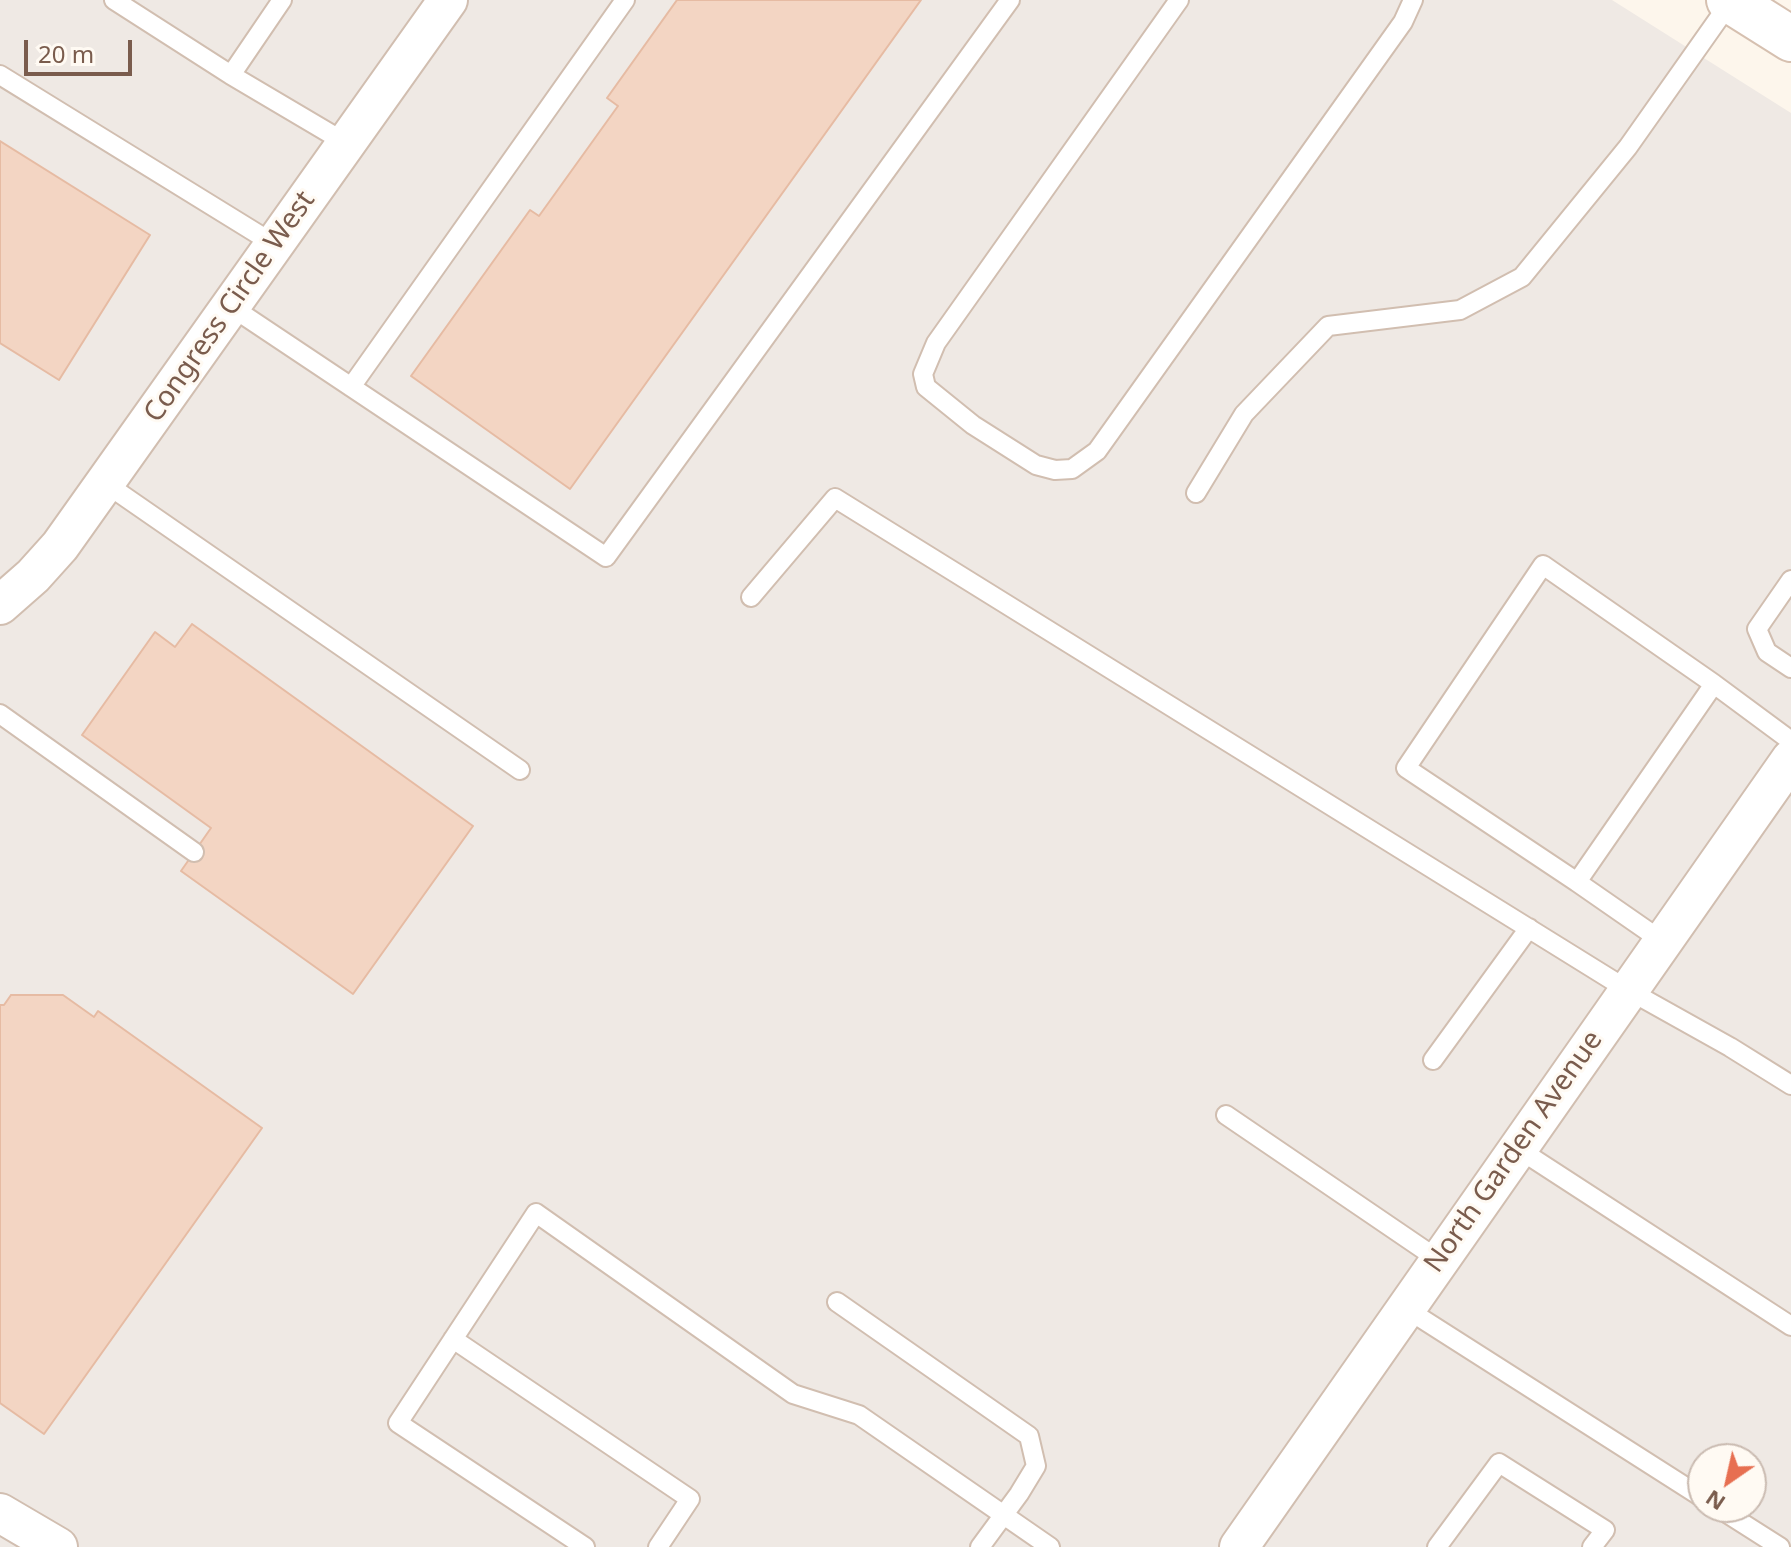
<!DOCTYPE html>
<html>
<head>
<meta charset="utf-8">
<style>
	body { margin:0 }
	#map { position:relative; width:1791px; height:1547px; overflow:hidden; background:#fdf6ec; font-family:"Noto Sans",sans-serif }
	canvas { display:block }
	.north { position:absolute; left:1687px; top:1443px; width:80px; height:80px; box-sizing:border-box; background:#fffaf3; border:2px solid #cabbb1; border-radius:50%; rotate:214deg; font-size:22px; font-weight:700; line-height:32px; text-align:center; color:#7a5c4d }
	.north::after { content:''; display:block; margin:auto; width:28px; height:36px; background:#e76f51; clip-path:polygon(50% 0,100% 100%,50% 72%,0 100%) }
	.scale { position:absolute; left:24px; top:40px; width:108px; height:36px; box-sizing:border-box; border:4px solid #7a5c4d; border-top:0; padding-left:10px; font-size:24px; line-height:28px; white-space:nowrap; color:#7a5c4d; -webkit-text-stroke:6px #fffaf3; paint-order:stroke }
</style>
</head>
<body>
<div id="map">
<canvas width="1791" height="1547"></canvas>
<div class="north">N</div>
<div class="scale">20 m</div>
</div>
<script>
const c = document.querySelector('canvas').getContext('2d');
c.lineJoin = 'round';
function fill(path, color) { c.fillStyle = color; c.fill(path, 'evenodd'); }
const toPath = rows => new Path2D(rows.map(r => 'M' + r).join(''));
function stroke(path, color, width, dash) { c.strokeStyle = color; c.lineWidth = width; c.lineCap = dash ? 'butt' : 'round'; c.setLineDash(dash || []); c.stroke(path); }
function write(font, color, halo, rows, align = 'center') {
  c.font = font + ' "Noto Sans",sans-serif'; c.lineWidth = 6; c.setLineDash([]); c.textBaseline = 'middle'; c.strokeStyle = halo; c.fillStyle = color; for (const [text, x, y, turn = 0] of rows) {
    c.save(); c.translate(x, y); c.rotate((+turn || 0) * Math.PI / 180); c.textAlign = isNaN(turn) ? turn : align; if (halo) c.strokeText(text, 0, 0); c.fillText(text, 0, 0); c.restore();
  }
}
fill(toPath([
	[0,0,1612,0,1791,113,1791,1547,0,1547],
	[1703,1459,1751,1459,1751,1507,1703,1507]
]), '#efe9e4');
const building = toPath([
	[677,0,921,0,570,489,411,376,530,210,539,216,618,106,607,98,677,0],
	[0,141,150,235,59,380,0,343,0,141],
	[192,624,473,826,353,994,181,871,211,828,82,735,155,632,175,647,192,624],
	[11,995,63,995,94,1017,98,1011,262,1128,44,1434,0,1403,0,1005,4,1005,11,995]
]);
fill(building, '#f3d5c3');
stroke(building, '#e6bba3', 2);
const lane = toPath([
	[114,0,231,75,346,143],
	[1179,0,936,343,923,374,926,387,973,425,1036,465,1055,470,1072,469,1097,451,1403,22,1413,0],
	[0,75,274,244],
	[231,75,282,0],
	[230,306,606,557,1010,0],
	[351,387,625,0],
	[105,483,520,770],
	[1196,493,1244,414,1328,326,1460,310,1522,277,1628,147,1731,1],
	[1791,580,1757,629,1767,652,1791,668],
	[751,597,835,498,1628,990,1730,1047,1791,1085],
	[0,714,194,852],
	[1577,882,1406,768,1543,565,1714,684],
	[1662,941,1577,882,1714,684,1791,741],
	[1433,1060,1529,928],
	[1226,1115,1439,1260],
	[1517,1148,1791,1326],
	[837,1302,1029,1436,1036,1466,1019,1494,980,1547],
	[1405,1308,1703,1498],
	[453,1339,690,1499,658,1547],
	[1717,1507,1780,1547],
	[585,1547,398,1423,536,1213,793,1394,859,1415,1050,1547],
	[1437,1547,1499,1463,1605,1530,1592,1547]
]);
const street = toPath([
	[0,605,33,576,60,546,448,0],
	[0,1513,58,1547],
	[1239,1547,1791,759]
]);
const secondary = toPath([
	[1729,0,1791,39]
]);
stroke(lane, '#d1beb0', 22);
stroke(street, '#d1beb0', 42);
stroke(secondary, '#d6c0b0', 48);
stroke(lane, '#fff', 18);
stroke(street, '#fff', 38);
stroke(secondary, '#fff', 44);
write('28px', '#7a5c4d', '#fffaf3', [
	["Congress Circle West",230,307,-55],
	["North Garden Avenue",1514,1152,-55]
]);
</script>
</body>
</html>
